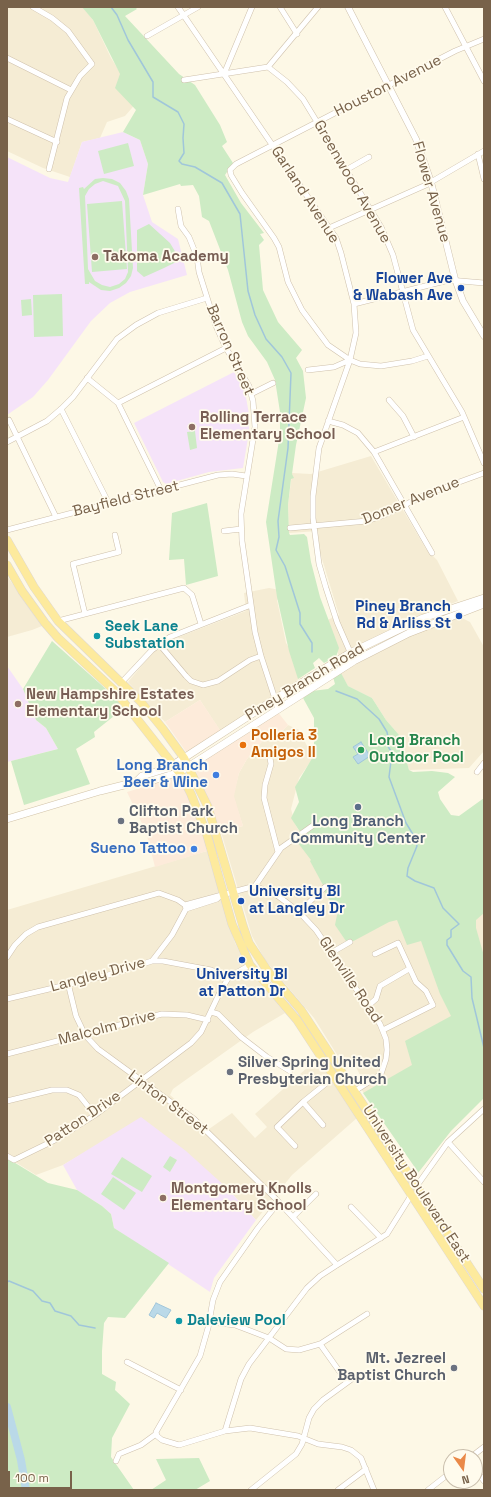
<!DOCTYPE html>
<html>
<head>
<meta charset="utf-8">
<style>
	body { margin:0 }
	#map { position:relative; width:491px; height:1497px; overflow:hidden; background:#fdf8e6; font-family:"Space Grotesk",sans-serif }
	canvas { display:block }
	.frame { position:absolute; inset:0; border:8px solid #78624a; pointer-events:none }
	.north { position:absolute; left:443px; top:1449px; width:40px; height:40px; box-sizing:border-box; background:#fffbed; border:1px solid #c9beac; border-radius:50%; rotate:166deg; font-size:11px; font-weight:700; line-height:16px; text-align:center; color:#78624a }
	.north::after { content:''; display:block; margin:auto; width:14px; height:18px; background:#ea8948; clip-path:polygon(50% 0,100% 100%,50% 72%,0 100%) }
	.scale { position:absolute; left:8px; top:1471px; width:64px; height:18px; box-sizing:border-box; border:2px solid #78624a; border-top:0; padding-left:5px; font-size:12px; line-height:14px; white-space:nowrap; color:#78624a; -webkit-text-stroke:3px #fffbed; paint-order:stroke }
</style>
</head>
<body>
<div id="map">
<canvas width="491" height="1497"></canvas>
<div class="frame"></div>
<div class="north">N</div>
<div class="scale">100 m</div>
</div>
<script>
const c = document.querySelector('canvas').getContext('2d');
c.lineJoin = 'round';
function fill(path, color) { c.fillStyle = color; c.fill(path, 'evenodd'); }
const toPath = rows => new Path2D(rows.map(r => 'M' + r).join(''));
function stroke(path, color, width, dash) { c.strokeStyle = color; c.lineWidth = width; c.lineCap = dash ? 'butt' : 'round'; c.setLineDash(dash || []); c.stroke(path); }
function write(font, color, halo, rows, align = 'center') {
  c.font = font + ' "Space Grotesk",sans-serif'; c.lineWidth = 3.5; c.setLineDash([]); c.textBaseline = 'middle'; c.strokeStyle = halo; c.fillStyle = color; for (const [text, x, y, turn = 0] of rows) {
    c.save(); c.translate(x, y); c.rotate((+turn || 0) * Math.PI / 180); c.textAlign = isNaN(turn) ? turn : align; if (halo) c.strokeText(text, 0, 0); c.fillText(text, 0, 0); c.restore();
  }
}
fill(toPath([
	[7,7,83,7,93,20,111,58,138,101,125,116,107,122,100,138,82,142,70,177,43,168,7,151],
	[371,456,426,549,437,560,458,601,395,627,339,656,325,621,339,615,319,549,318,531,289,533,288,505,292,473,311,474],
	[7,576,42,626,32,630,7,637],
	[269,588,280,590,282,597,277,600,286,643,306,674,221,732,200,700,165,722,128,682,155,650,171,640,246,611,244,593],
	[454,618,464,619,470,622,484,647,484,751,469,768,409,770,400,736,386,720,372,698,348,686,340,673,408,637],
	[288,725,299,730,313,758,299,778,291,809,295,824,332,888,343,928,410,910,459,1027,423,1071,365,1095,354,1078,360,1075,355,1065,346,1069,314,1018,265,960,252,936,221,832,243,826,233,796,239,773,247,759,265,738,273,732,282,731],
	[207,851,235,943,250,972,285,1013,253,1032,173,1089,170,1095,209,1129,232,1113,255,1138,267,1127,255,1114,317,1059,357,1118,292,1175,256,1220,227,1188,96,1146,63,1165,36,1175,7,1157,7,910],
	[484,905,484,967,471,913]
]), '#f5ecd4');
fill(toPath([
	[200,700,222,733,187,753,165,722],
	[277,711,288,725,282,731,273,732,265,738,247,759,239,773,234,796,243,826,220,832,206,794,196,772,196,767,199,763],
	[173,778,179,779,191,801,204,835,207,851,155,867,146,832,127,792]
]), '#fdebda');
fill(toPath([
	[123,132,140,140,148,164,143,195,152,222,178,239,187,275,130,292,110,303,91,321,48,380,33,397,7,415,7,157,50,178,68,182,82,142],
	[234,372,245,392,249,414,249,432,243,468,209,472,166,484,163,482,134,423],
	[7,666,23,689,36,720,46,728,58,749,7,762],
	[141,1117,186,1151,227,1188,256,1220,214,1278,210,1292,114,1228,111,1214,102,1206,77,1190,63,1165]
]), '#f5e3f9');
fill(toPath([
	[82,7,135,7,137,9,125,16,179,74,195,85,220,125,227,142,222,146,233,163,225,175,241,203,264,233,260,234,264,240,259,245,263,290,278,322,302,350,296,358,303,371,306,398,296,445,292,474,294,478,291,479,288,505,289,533,290,535,304,534,307,537,311,562,320,597,339,648,336,657,324,663,319,658,313,663,315,668,298,679,289,651,277,597,266,522,280,434,280,412,275,380,267,362,248,336,242,322,228,270,209,221,202,217,199,196,193,185,181,186,180,184,143,195,148,164,140,140,123,132,136,110,115,88,120,74,93,20],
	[128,143,134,166,104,174,98,151],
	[103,178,112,179,120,183,126,191,129,199,133,268,131,276,126,283,119,288,110,291,101,290,89,282,89,284,85,284,79,188,83,187,84,189,95,179],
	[103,181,118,186,125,201,128,272,125,279,119,284,110,287,102,285,95,281,88,269,85,196,89,189,95,184],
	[122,201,127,269,92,272,87,204],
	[149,224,170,243,179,258,178,261,164,268,144,277,137,271,137,230],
	[62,294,63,336,34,337,33,295],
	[31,299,32,315,22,316,21,300],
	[195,431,197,448,190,450,187,432],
	[207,503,218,576,186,585,184,559,169,560,172,513],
	[52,641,116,698,124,708,94,732,95,737,76,749,90,784,24,805,11,761,58,749,46,728,36,720,23,689],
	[341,673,348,686,372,698,386,720,400,736,409,770,413,772,432,771,448,773,455,777,438,792,440,799,451,815,459,816,484,798,484,913,476,920,476,928,484,956,484,1098,451,1131,418,1173,415,1172,416,1169,363,1093,412,1065,405,1041,451,1016,440,994,421,941,407,945,397,920,389,922,348,944,335,925,337,915,339,913,326,895,323,885,310,861,311,860,298,843,304,838,291,818,299,802,295,787,314,755,314,718,303,698,312,691,328,689,335,684,333,677],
	[170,1156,177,1160,170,1172,163,1167],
	[122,1157,152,1176,142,1192,111,1174],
	[7,1158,48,1183,77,1190,102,1206,111,1214,114,1228,169,1263,125,1318,108,1317,104,1323,102,1351,102,1374,116,1382,115,1390,130,1404,112,1438,111,1457,134,1490,7,1490],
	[113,1177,136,1193,124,1210,101,1194],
	[199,1458,210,1481,195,1490,151,1490,166,1480,156,1459]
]), '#cdebc4');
const water = toPath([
	[361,742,370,756,358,764,353,757,358,754,353,747,361,742],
	[156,1303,171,1310,166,1318,157,1313,154,1318,149,1315,156,1303]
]);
fill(water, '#bad9e8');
stroke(water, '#a0c6da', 1);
stroke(toPath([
	[111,7,117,15,128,40,153,82,153,97,178,112,184,124,183,138,184,153,179,161,182,164,195,167,222,183,240,214,248,291,255,315,266,339,282,357,291,373,288,448,278,521,279,537,276,550,285,566,300,613,300,624,312,643,312,652],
	[336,691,357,699,379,719,387,732,388,737,386,743,392,753,389,777,406,823,414,836,417,846,408,868,407,876,415,881,434,888,443,908,459,924,451,930,451,937,447,940,447,945,463,971,471,977,472,998,484,1048],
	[7,1282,9,1281,33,1291,42,1301,50,1303,55,1311,71,1316,79,1325,95,1328]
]), '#a0c6da', 1.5);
stroke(toPath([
	[7,1407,21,1460,26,1490]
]), '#bad9e8', 8);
const minor = toPath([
	[33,7,52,18,68,31,92,64,80,76,67,98,49,169],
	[178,7,329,228,336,238,341,253,354,304,356,333,350,360,319,448,313,496,313,518,319,564,326,588,337,622,354,661],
	[280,7,297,34],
	[445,7,484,81],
	[147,36,198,7],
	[7,58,71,90],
	[268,67,287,82,303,99,381,227,393,255,413,330,462,412,484,463],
	[224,74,252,7],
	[184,80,268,67,318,7],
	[7,119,57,142],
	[478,154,484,179],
	[346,170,369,157],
	[178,209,181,226,189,237,197,257,199,272,216,326,226,348,249,386,253,401,255,427,241,514,242,541,255,632,261,656,278,708],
	[329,228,426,185,484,151],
	[354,304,449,280,484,283],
	[350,360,328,345,302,310,288,282,279,247,274,238,242,193,231,175,230,170,236,164,389,85,455,51,484,39],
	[308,370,334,367,350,360,360,364,381,366,412,361,428,356],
	[87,378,118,403,161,490],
	[251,394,273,383],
	[389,400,403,416,414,437],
	[118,403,226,348],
	[61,409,108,502],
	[9,420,56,517],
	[328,421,343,425,358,433,374,452,432,553],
	[7,442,47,421,61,409,73,397,117,339,136,325,158,313,207,298],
	[374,452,464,417],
	[290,528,367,521,382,516,429,493,484,473],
	[7,530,218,475,232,474,246,476],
	[224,531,241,529],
	[85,614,73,564,119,552,115,535],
	[58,621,184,588,192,595,201,624],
	[159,644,186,676,191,681,203,685,218,681,250,660,261,656],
	[122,682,152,650,170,637,251,605],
	[270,758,271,764,265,785,264,798,278,852],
	[477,772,484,763],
	[255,886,278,896,299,912,316,930,380,1024,386,1039,387,1050,386,1059,381,1074,355,1091],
	[185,905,255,886,281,848,315,824],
	[186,909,217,899,220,896],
	[299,912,325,887],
	[331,953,350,942],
	[375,954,398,943,416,982,426,991,433,1005,383,1030],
	[7,957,15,945,26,934,38,927,159,893,178,900,185,905],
	[152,961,163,961,211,970,229,977],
	[68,983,76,1016,85,1035,98,1049,194,1119,277,1200,337,1265],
	[7,999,108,975,152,961,172,935,186,909,185,905],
	[369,1005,376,999,380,986,409,969],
	[211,1012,218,1014,241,1037,267,1057,290,1071],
	[7,1054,162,1014,187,1015,208,1020],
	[7,1101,52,1090,67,1090,79,1095,95,1115],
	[323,1125,303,1102,334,1077],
	[448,1142,484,1182],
	[295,1146,277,1127,303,1102],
	[7,1156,14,1160,57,1139,95,1115,191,1043,201,1032,221,990,229,977,250,965],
	[416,1187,448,1142,484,1109],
	[277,1200,274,1208,258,1228,220,1282,213,1300,208,1328,200,1356,156,1432,157,1436,162,1440,179,1445,225,1431,250,1428,298,1436,318,1444,342,1447,351,1450,361,1458,374,1490],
	[351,1207,381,1238],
	[293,1217,316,1194],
	[210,1322,235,1325,269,1338,286,1349,299,1350,320,1344,367,1314],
	[320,1344,347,1382],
	[127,1362,181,1390],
	[225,1431,241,1379,249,1364,307,1288,320,1276,337,1265,387,1234,412,1194],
	[471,1457,484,1447],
	[116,1461,119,1454,141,1445,156,1434],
	[475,1469,484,1481],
	[251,1490,296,1454,302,1444,309,1418,314,1409,323,1400,356,1376],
	[338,1490,366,1469],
	[428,1490,451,1472]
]);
const tertiary = toPath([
	[348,7,416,139,431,182,455,279,463,301,484,336]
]);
const secondary = toPath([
	[136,782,142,776,168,768,184,758,275,699,350,653,423,618,484,598],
	[7,819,100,791,136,782,144,783,180,772,354,661,409,633,484,604]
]);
const primary = toPath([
	[7,540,34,587,58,621,141,702,163,729,184,758,208,807,243,926,249,943,267,970,301,1010,484,1289],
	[7,565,22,591,45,623,58,638,115,691,182,776,191,794,207,835,232,924,250,965,297,1020,484,1306]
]);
stroke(minor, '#cfc1ac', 6);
stroke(tertiary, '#cfc1ac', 7);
stroke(secondary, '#d2c3a9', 8);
stroke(primary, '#dfd9d4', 9);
stroke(minor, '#fff', 5);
stroke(tertiary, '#fff', 6);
stroke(secondary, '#fff', 7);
stroke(primary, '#fdea9d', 8);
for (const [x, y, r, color] of [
	[95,257,4,"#8d6e63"],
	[461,288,4,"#1a4fb4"],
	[192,427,4,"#8d6e63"],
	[459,616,4,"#1a4fb4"],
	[97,636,4,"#0f9aa8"],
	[18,704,4,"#8d6e63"],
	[243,745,4,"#e8710a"],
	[361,750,4,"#2e9e5b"],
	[216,775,4,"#3f7fe0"],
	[358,807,4,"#5c6f8a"],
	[121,821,4,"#6b7280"],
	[194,849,4,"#3f7fe0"],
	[241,901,4,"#1a4fb4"],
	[242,960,4,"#1a4fb4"],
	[230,1072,4,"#6b7280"],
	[163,1198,4,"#8d6e63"],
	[179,1321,4,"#0f9aa8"],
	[454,1368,4,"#6b7280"]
]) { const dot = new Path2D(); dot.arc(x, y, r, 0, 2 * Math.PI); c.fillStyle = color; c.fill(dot); stroke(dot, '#fffbed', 1.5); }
write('15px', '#78624a', '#fffbed', [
	["Houston Avenue",388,86,-27],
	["Greenwood Avenue",352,182,60],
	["Flower Avenue",431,192,74],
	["Garland Avenue",305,195,57],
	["Barron Street",230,350,66],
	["Bayfield Street",126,499,-14],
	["Domer Avenue",411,501,-22],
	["Piney Branch Road",305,682,-31],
	["Langley Drive",98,975,-15],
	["Glenville Road",350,980,56],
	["Malcolm Drive",107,1028,-15],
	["Linton Street",168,1103,37],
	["Patton Drive",83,1119,-34],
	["University Boulevard East",416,1184,57]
]);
write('bold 15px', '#785e54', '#fffbed', [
	["Takoma Academy",103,257],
	["Rolling Terrace",200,418],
	["Elementary School",200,435],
	["New Hampshire Estates",26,695],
	["Elementary School",26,712],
	["Montgomery Knolls",171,1189],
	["Elementary School",171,1206]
], 'left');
write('bold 15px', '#164399', '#fffbed', [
	["Flower Ave",453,279],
	["& Wabash Ave",453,296],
	["Piney Branch",451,607],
	["Rd & Arliss St",451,624],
	["University Bl",249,892,"left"],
	["at Langley Dr",249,909,"left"],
	["University Bl",242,975,"center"],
	["at Patton Dr",242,992,"center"]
], 'right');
write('bold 15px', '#0d838f', '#fffbed', [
	["Seek Lane",105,627],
	["Substation",105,644],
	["Daleview Pool",187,1321]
], 'left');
write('bold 15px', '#c56008', '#fffbed', [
	["Polleria 3",251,736],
	["Amigos II",251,753]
], 'left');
write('bold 15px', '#27864d', '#fffbed', [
	["Long Branch",369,741],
	["Outdoor Pool",369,758]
], 'left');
write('bold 15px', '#366cbe', '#fffbed', [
	["Long Branch",208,766],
	["Beer & Wine",208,783],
	["Sueno Tattoo",186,849]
], 'right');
write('bold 15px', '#5b616d', '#fffbed', [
	["Clifton Park",129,812],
	["Baptist Church",129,829],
	["Silver Spring United",238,1063],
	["Presbyterian Church",238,1080],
	["Mt. Jezreel",446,1359,"right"],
	["Baptist Church",446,1376,"right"]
], 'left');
write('bold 15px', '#4e5e75', '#fffbed', [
	["Long Branch",358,822],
	["Community Center",358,839]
]);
</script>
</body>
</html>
